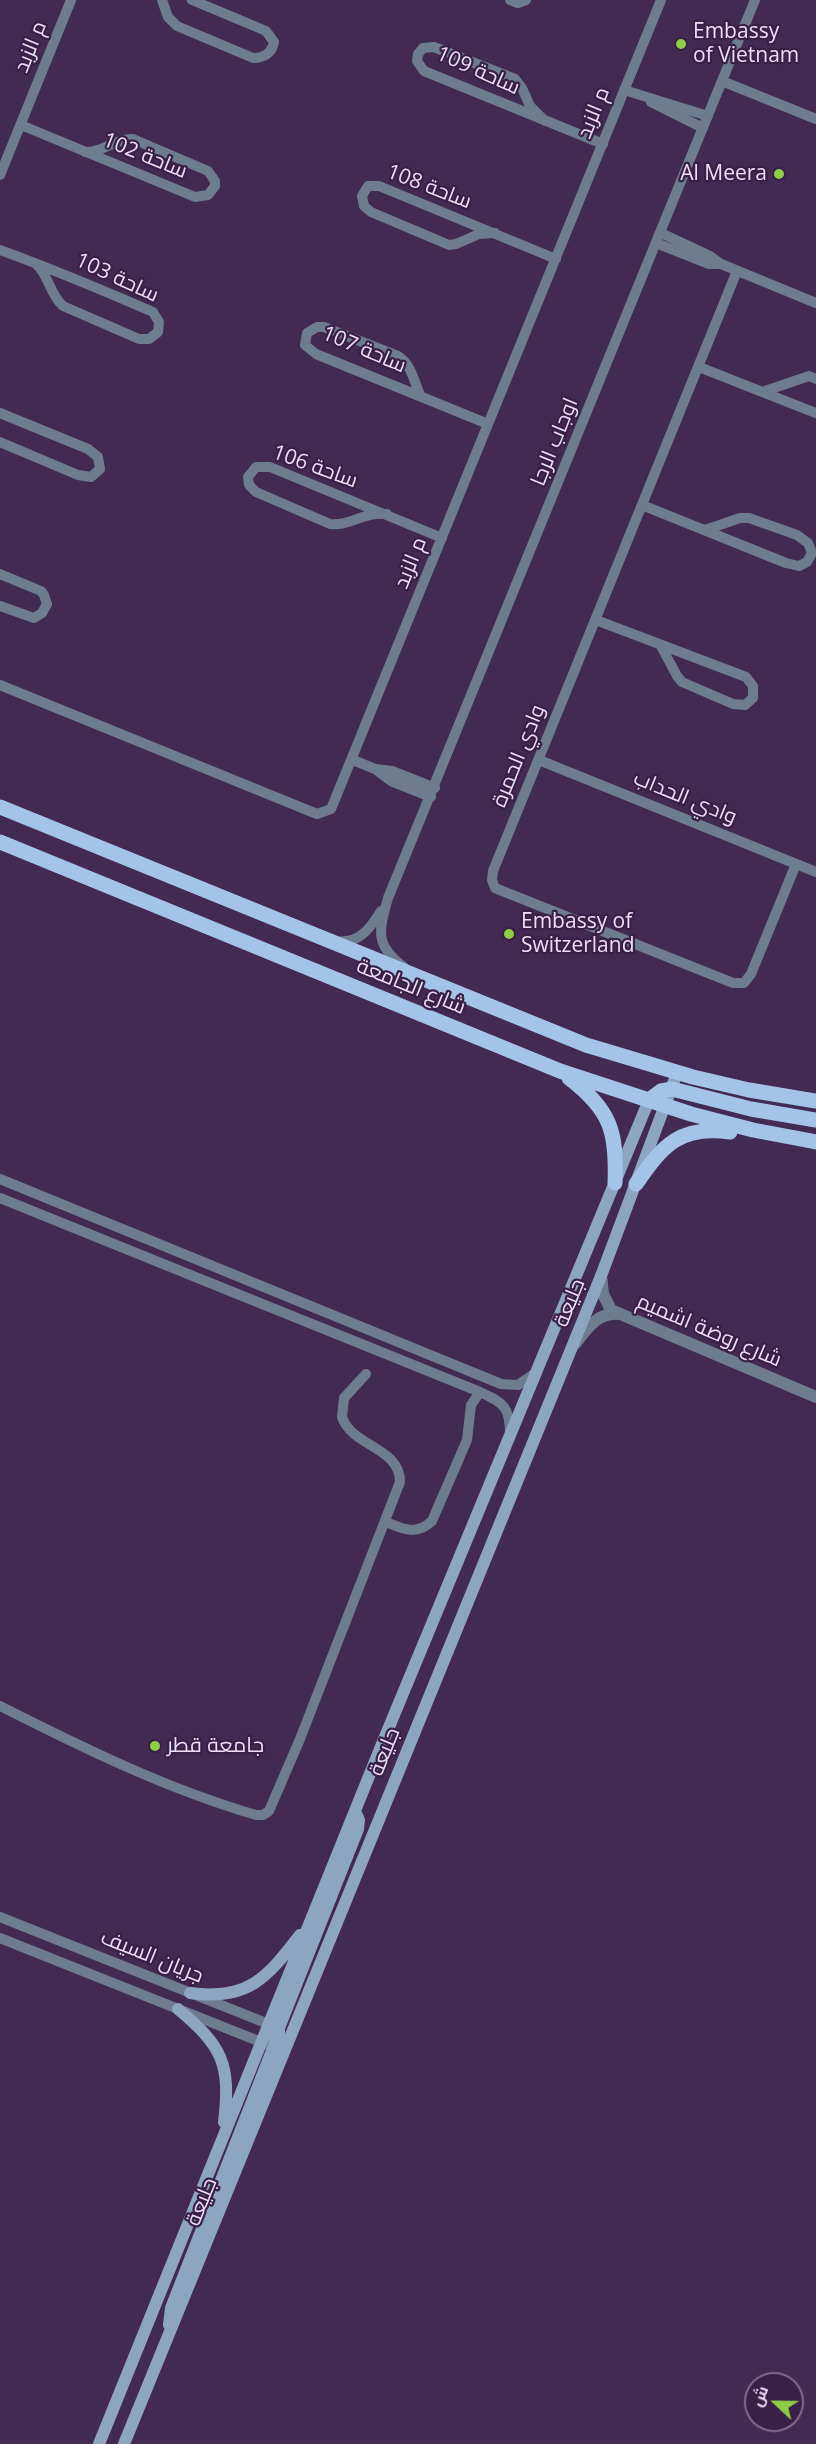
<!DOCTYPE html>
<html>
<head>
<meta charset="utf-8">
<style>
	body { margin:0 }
	#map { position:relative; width:816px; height:2444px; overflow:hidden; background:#422a52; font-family:"Open Sans",Cairo,sans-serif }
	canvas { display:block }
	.north { position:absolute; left:744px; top:2372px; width:60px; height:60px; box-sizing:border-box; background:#382047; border:2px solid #806c8d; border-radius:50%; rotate:292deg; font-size:16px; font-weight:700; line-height:24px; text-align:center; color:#ecdef7 }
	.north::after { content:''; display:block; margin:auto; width:21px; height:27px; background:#8dce44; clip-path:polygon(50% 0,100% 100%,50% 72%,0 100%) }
</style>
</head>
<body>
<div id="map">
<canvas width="816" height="2444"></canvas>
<div class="north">ش</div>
</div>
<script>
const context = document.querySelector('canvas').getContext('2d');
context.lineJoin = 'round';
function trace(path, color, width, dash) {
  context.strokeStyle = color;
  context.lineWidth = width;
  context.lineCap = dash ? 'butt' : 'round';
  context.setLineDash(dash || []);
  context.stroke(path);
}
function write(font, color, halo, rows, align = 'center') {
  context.font = font + ' "Open Sans",Cairo,sans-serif';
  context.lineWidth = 4.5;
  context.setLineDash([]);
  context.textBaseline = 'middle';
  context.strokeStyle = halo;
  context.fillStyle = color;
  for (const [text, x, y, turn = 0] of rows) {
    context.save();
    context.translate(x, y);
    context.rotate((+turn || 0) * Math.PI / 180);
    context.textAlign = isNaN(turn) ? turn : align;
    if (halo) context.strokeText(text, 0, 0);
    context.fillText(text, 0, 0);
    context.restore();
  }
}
trace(new Path2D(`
	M162 0 168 17 177 26 253 58C264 58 272 53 274 42L266 31 192 0
	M510 0 518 3 526 0
	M722 81 816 119
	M624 90 708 116
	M651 102 703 128
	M545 121 530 106 522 88 515 79 434 47 423 48 418 54 417 61 424 71 603 144
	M21 125 195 197 208 195 215 186V181L208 171 133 139C116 138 102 153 85 152
	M0 175 71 0
	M495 233 479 234 456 244 449 245 371 212 364 206 362 196 368 186H379L556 259
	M661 233 710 256 721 264 816 303
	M656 243 709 264H720
	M0 250C52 269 102 290 153 312L159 322 158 332 149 339H139L63 306C50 295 49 275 36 264
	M737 271 493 871 492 880 495 888 733 983H744L751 974 796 864
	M699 367 816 413
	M765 391 809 376 816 379
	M420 395C414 381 411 364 398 356L324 327H317L307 333 305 345 316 354 488 424
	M0 413 88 449 98 457 100 469 91 477 78 475 0 442
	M642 505 786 563 799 566 807 562 812 553 808 543 797 535 749 518H740L705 530
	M387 514C365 511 348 527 330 524L256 492 249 485 248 477 256 467H270L442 538
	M0 574 41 591 44 595 47 604 42 613 34 618 0 606
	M596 620 746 677 753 686V698L745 705 733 704 682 682 677 676 660 644
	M0 685 317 814 331 809 661 0
	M353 760 375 769 391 781 431 797
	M539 760 816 872
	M376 769 392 771 435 788
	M335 941C358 945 370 929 381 911
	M404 967C374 945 379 930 388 898L755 0
	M0 1179 501 1384 518 1385 537 1372
	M0 1198 480 1392C504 1403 510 1407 510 1434
	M386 1522C403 1529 416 1536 432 1521L467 1440 471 1405 480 1392
	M0 1706C83 1748 167 1789 256 1815H263L269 1811 300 1739 400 1482C400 1447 352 1447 342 1417L344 1398 366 1374
	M0 1917 276 2027
	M0 1938 281 2050`), '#6d7d8f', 10);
trace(new Path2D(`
	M601 1276 603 1294 611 1310 816 1397
	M575 1344C587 1328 599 1311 620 1314`), '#6d7d8f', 12);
trace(new Path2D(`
	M190 1993C248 2001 267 1978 300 1935
	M178 2009C222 2046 231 2063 224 2122
	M279 2041V2028L358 1829 359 1820 355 1811
	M169 2325 171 2308 275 2043 274 2031 269 2024
	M99 2444 382 1744 649 1100
	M124 2444 601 1276 677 1073`), '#8ca5c1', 12);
trace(new Path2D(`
	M0 807 586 1045 693 1077 749 1090 816 1101
	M0 842 560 1071 691 1114 753 1130 816 1142
	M569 1078C611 1110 617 1132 615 1183
	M649 1100 661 1091 672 1089 751 1109 816 1120
	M636 1184C663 1145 680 1125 730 1132`), '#a3c3e7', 15);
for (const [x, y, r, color] of [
	[681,44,6,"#8dce44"],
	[779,174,6,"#8dce44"],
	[509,934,6,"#8dce44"],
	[155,1746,6,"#8dce44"]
]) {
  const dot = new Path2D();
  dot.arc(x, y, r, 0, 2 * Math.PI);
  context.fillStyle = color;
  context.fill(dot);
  trace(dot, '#382047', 2);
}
write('21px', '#ecdef7', '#382047', [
	["Embassy",693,32],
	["of Vietnam",693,56],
	["Al Meera",767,174,"right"],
	["Embassy of",521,922],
	["Switzerland",521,946],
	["جامعة قطر",167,1746]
], 'left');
write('21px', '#ecdef7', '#382047', [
	["م الزبد",31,47,-68],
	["ساحة 109",478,71,24],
	["م الزبد",594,113,-68],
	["ساحة 102",145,156,22],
	["ساحة 108",429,187,21],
	["ساحة 103",117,278,25],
	["ساحة 107",364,350,23],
	["اوجاب الرجا",555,442,-68],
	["ساحة 106",315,467,20],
	["م الزبد",411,563,-68],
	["وادي الحمرة",519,756,-68],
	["وادي الحداب",685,798,22],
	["شارع الجامعة",411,987,22],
	["جليعة",570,1303,-68],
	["شارع روضة اشميم",709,1331,23],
	["جليعة",385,1752,-68],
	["جريان السيف",152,1957,22],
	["جليعة",202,2202,-68]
]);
</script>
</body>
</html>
